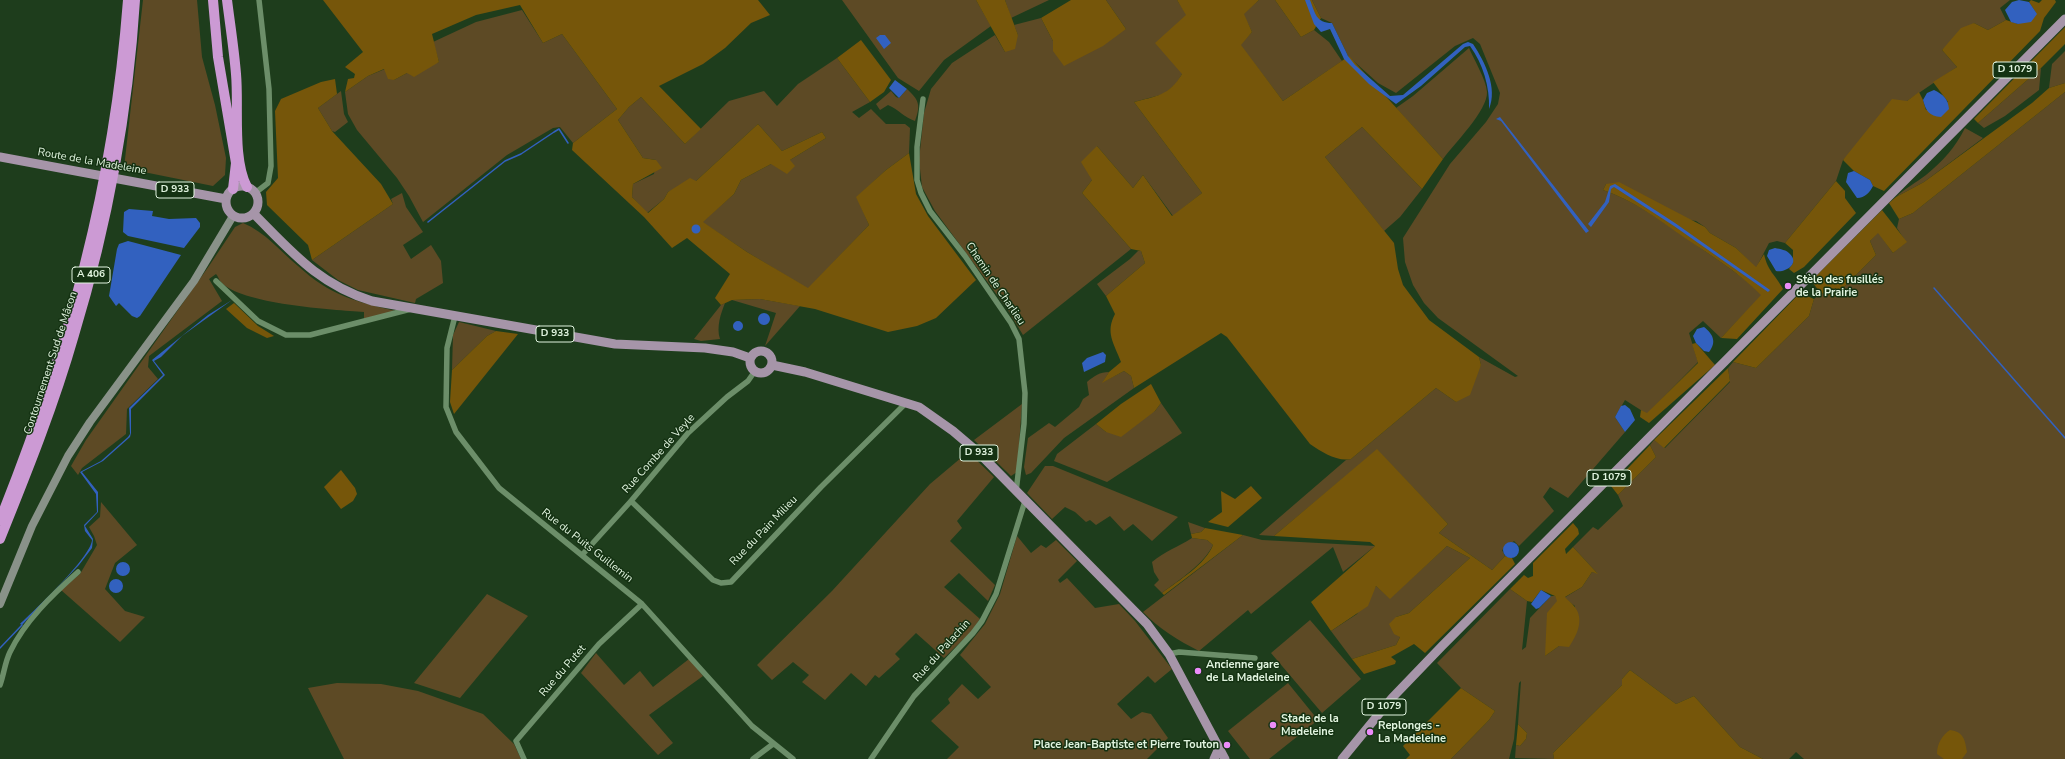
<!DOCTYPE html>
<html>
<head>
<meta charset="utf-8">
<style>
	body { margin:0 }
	canvas { display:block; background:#1e3d1c }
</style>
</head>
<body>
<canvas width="2065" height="759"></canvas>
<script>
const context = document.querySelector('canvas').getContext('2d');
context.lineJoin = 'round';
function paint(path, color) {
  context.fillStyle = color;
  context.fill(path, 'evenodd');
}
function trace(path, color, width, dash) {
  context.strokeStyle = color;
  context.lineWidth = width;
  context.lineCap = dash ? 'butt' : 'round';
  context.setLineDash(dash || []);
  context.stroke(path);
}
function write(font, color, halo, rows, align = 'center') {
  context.font = font + ' "Nunito Sans",sans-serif';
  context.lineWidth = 3;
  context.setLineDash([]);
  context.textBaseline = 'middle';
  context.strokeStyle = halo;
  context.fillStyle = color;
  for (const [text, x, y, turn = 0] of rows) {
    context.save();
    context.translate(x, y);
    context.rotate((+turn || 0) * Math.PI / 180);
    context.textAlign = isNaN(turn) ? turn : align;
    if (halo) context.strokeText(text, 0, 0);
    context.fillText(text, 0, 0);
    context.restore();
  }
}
paint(new Path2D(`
	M143 0H197L202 57 215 105 226 158 225 175 213 186 124 168Z
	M842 0H976L991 26 944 60 919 91 898 78Z
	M1005 0H1049L1011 18Z
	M1106 0H1177L1187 15 1182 74 1176 84 1164 94 1134 102 1202 193 1173 216 1143 175 1133 188 1097 146 1092 180 1082 193 1131 249 1023 335 1006 307 935 211 922 187 919 160 924 113 931 89 952 63 995 35 1005 52 1018 35 1014 25 1041 18 1053 41V51L1126 29Z
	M1259 0H1275L1301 37 1314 30 1329 42 1342 61 1283 101 1240 45 1252 32 1243 14Z
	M1312 0H2010L2000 8 2006 20 1988 30 1974 23 1942 50 1957 67 1907 101 1843 160 1836 181 1785 243 1777 241 1769 243 1756 268 1736 248 1710 233 1705 227 1696 221 1690 220 1606 184 1603 190C1633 200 1660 220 1686 238 1712 256 1739 273 1762 295L1721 338 1703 321 1689 333 1698 362 1647 414 1625 400 1615 417 1625 432 1568 498 1550 487 1543 497 1554 511 1519 546 1514 541 1502 550 1505 556 1492 570 1439 533 1448 524 1377 450 1274 536 1259 535 1346 460 1351 459 1436 388 1456 402 1481 365 1479 357 1515 377 1518 376 1438 318 1424 303 1413 285 1405 262 1403 238 1450 164 1486 122 1498 104 1500 93 1480 44 1473 38 1455 46 1396 93 1378 83 1348 56 1332 23 1321 18Z
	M522 10 543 43 562 34 617 109 573 143 560 127 553 128 507 155 423 222 409 196 397 178 357 130 348 114 345 92 368 76 385 69 394 80 407 73 439 62 433 42 476 22Z
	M1469 48C1474 60 1486 79 1487 92 1488 110 1454 144 1443 159L1396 108 1413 96Z
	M2065 51V83L2049 88 2052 64Z
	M837 58 870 102 852 112 859 118 871 109 886 124H905L910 128 909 153 886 170 857 197 869 225 808 289 747 252 702 222 734 194 741 180 771 164 790 160 826 138 822 132 782 151 758 124 696 181 668 192 664 199 647 213 632 197 633 184 654 174 656 160 643 158 618 120 629 107 641 97 685 144 729 101 764 91 777 106 798 84Z
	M2041 68 2039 90 2005 116 1984 128 1978 123Z
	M907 89C919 100 921 105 915 121 905 118 898 109 888 105L880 110 876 104 891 91 896 97 899 98Z
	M341 91 344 114 348 122 335 132 332 131 318 108Z
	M2065 92V759H1804L1796 752 1789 759H1763L1740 747 1694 696 1676 704 1630 670 1622 679V685L1553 753 1554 759 1515 758 1516 745 1520 746 1526 739 1527 733 1518 724 1521 681 1519 683 1514 739 1509 759H1451L1489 720 1495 711 1461 688 1437 663 1510 589 1527 601 1522 650 1526 647 1530 618 1551 596H1555L1558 601 1545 656 1559 646 1575 606 1564 598 1582 587 1592 572 1597 573 1573 547 1593 527 1598 530 1623 506 1618 495 1656 457 1650 445 1654 440 1665 448 1730 382 1728 368 1733 362 1756 368 1809 316 1814 299 1821 293 1834 297 1876 255 1870 241 1878 232 1893 253 1906 242 1897 228 1899 219 1913 213Z
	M1362 127 1422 189 1400 217 1384 231 1325 157Z
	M1965 128 1983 138 1924 182 1896 197C1905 188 1916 183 1926 175 1943 161 1955 148 1965 128Z
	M402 193 406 207 423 232 403 245 411 259 431 245 441 261 443 283 416 299 415 303 358 290 338 280 312 260 393 204 391 199Z
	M243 223C265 232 280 251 298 266 331 296 354 301 396 311L364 319V312C334 310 240 304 221 282 219 280 218 276 216 274L209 279 222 301 149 356 148 367 158 379 127 409 126 434 82 468 78 475 71 466 86 440 209 266 235 227Z
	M1138 251H1141L1145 263 1106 296 1097 284 1130 259Z
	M760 299 800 306 765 346 776 313 732 300Z
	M725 303C721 313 716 327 720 339L701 341 694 339 721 305Z
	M459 322 496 331 487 336 452 370 453 335Z
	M1124 371 1131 376 1134 388 1064 438 1031 473 1026 475 1024 467 1028 438 1049 423 1055 427 1079 407 1083 399 1089 395 1087 382C1094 376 1100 372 1109 372L1103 382Z
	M1161 403 1182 433 1107 482 1054 461 1057 454 1096 424 1106 432 1155 411Z
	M1022 404 1017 472 1011 476 974 440Z
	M968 452 994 477 957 521 962 528 950 541 995 585 988 601 959 573 944 587 980 619 971 632 944 658 916 633 895 654 900 659 879 678 875 675 866 686 851 673 825 700 802 682 809 675 793 662 772 680 757 665 832 591 930 484Z
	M1045 466H1053L1178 517 1152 541 1133 524 1124 531 1110 516 1096 525 1090 520 1086 522 1075 512 1065 507 1052 519 1027 493Z
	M101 502 137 545 115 563 105 589 125 611 145 617 120 642 61 590 80 574 97 545 94 536 89 527 100 517Z
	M1188 522 1205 528 1201 532 1191 534Z
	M1243 535 1262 540 1375 546 1343 572 1333 547 1251 614 1248 610 1199 651C1179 641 1158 628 1143 612Z
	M1017 536 1031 553 1041 545 1046 548 1056 540 1077 561 1058 580 1060 583 1067 578 1095 608 1119 604 1135 621 1172 669 1155 683 1148 676 1117 704 1131 719 1142 712 1151 714 1168 738 1147 759H947L959 747 931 721 950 703 948 699 962 684 978 699 991 687 960 655 985 624 1000 594Z
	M1192 538 1207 540 1213 545C1203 565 1180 579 1162 593L1154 585 1159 580 1154 572 1152 562C1165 551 1178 547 1192 538Z
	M1447 546 1470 558 1409 613 1396 617 1400 637 1396 645 1352 659 1331 631 1357 614 1376 586 1390 598Z
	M487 594 528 616 460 698 414 683Z
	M1310 620 1361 679 1322 713 1271 653Z
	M596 653 624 685 640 671 653 687 689 659 703 676 649 715 673 743 658 755 581 673Z
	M337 683 381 684 418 691 483 714 514 744 521 759H344L308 688Z
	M1288 683 1318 720 1269 759H1250L1228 731Z`), '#5d4a25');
paint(new Path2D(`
	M323 0H758L770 15 751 23 725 48 703 64 659 86 701 129 685 144 641 97 629 107 618 120 643 158 656 160 662 168 633 184 632 197 648 213 664 199 668 192 690 178 696 181 758 124 782 151 822 132 826 138 790 160 795 166 787 174 771 164 741 180 734 194 703 222 747 252 808 288 869 225 856 197 886 170 909 153 916 194 928 216 976 280 936 318 917 326 888 332 815 309 760 299 732 300 721 305 715 298 730 274 687 238 672 248 644 217 572 150 573 143 617 109 562 34 543 43 520 5 476 15 432 34 439 62 414 77 407 73 394 80 388 79 384 69 368 76 345 92 348 79 354 78 355 74 345 67 363 52Z
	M976 0H1005L1018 35 1015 49 1005 52Z
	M1071 0H1106L1126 29 1103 46 1064 66 1053 51V41L1041 18Z
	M1177 0H1259L1244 14 1252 32 1241 45 1283 101 1349 56 1443 159 1422 189 1362 127 1325 157 1394 243 1398 269 1403 285 1429 320 1479 357 1481 365 1470 395 1456 402 1436 388 1351 459C1337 462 1322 452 1310 444L1227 337 1221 333 1134 388 1131 376 1124 371 1102 383 1109 372 1121 362C1114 343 1105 333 1115 314L1106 296 1145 263 1141 251 1131 249 1082 193 1092 180 1081 162 1097 146 1133 188 1143 175 1172 216 1202 193 1134 102C1156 96 1169 96 1182 74L1155 43 1186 15Z
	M1275 0H1312L1321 18 1314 30 1301 37Z
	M2031 0 2039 3 2042 0H2055L2056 2 2044 18 2040 31 1884 191 1873 186 1870 180 1854 171 1843 160 1892 99 1907 101 1919 92 1923 100 1926 110 1948 102 1933 82 1957 67 1942 50 1961 28 1974 23 1988 30 2006 20 2018 24 2036 13 2029 2Z
	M2065 27V44L2041 68 1978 123 1974 119Z
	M861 40 891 80 884 92 870 102 837 58Z
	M335 79 337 94 318 108 332 131 381 184 393 204 312 260 308 245 267 205 266 192 278 178 275 111 281 99 321 82Z
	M2065 83V92L1913 213 1899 219 1889 203 1896 197 1924 182 2032 103 2049 88Z
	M1836 181 1845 191V198L1856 213 1804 267 1794 273 1789 269 1793 263V250L1785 243Z
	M1619 182 1705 227 1710 233 1736 248 1756 267 1764 254C1768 272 1775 274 1783 289L1737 339 1721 338 1761 295C1738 272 1712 256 1685 238 1659 220 1633 200 1603 190L1606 184Z
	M1882 210 1907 242 1893 253 1878 233 1870 241 1876 255 1834 297 1821 293 1811 281Z
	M1800 293 1814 299 1809 316 1756 368 1733 362Z
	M234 303 258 326 274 336 267 338 247 328 226 309Z
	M496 331 518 334 454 414 450 402 452 370 487 336Z
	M1696 343 1715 365 1649 423 1640 417 1641 410 1647 413 1698 363 1692 344Z
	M1728 368 1730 381 1664 448 1654 440Z
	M1151 384 1161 403 1155 411 1121 437 1106 432 1096 424 1121 404Z
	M1650 445 1656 457 1618 495 1611 486Z
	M1377 449 1448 524 1439 533 1492 570 1505 556 1512 558 1515 564 1425 653 1414 644 1391 657 1396 661 1395 664 1364 674 1352 659 1396 645 1400 637 1394 634 1389 624 1396 617 1409 613 1470 558 1447 546 1390 599 1376 586 1368 606 1331 631 1311 602 1375 546 1370 542 1274 536Z
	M341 470 355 488 357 494 353 501 341 509 324 487Z
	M1251 486 1262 498 1228 527 1208 522 1222 512 1221 491 1235 499Z
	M1573 523 1578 529 1579 534 1565 549 1566 554 1573 547 1598 574 1592 572 1582 587 1565 597C1567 600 1572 603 1574 606 1585 619 1577 635 1569 647L1559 646 1545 656 1547 613 1557 601 1555 596 1541 590 1532 602 1527 601 1510 589 1524 575 1528 578 1533 576V563Z
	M1205 528 1243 535 1164 595 1162 593C1179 580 1205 565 1213 545L1207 540 1192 538 1191 534 1201 532Z
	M1630 670 1676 704 1694 696 1740 747 1763 759H1554L1553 753 1622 685V679Z
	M1461 688 1495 711 1489 720 1451 759H1406L1410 755 1403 746Z
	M1518 724 1527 733 1526 739 1520 746 1516 745Z
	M1950 730C1964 732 1965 740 1967 752L1962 759H1944L1937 754C1937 744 1942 735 1950 730Z`), '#76560a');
paint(new Path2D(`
	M1305 0H1310C1315 13 1316 23 1332 23L1348 56 1355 65 1390 96 1403 95 1463 44 1468 42 1473 44C1485 62 1498 88 1489 109 1490 87 1483 64 1470 46L1465 47 1421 86 1396 104 1369 84 1344 59 1330 29 1321 32 1314 24Z
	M2019 0 2029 2 2037 14 2031 22 2018 24 2011 22 2005 10 2012 2Z
	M880 35H885L891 43 884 49 876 38Z
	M895 80 907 89 899 98 889 88Z
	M1934 90C1944 95 1948 99 1949 109L1941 117C1929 116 1926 111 1923 100L1927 93Z
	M1500 117 1589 231 1586 233 1501 121 1496 119Z
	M1854 171 1870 180 1873 186C1870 192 1865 198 1857 198L1846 182 1848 173Z
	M1615 184 1675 223 1770 290 1768 292 1674 226 1614 187 1611 189 1609 202 1591 227 1588 224 1605 202 1610 186Z
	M129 209 153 211 152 216 169 219 196 218 200 223V227L184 248 128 236 123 232 124 212Z
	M691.5 229a4.5 4.5 0 1 1 9 0a4.5 4.5 0 1 1-9 0Z
	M128 241 181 255 140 316 137 318 132 316 119 303 116 306 109 296 117 249 119 244Z
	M1775 248C1780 249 1787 250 1790 254 1800 264 1785 273 1776 271L1767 256 1769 250Z
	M232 300 182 336 161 357 154 361 165 375 131 409V433L130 437 103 461 82 472 98 492V512L85 526 93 539 92 548 79 565 22 625 20 624C35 610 91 557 92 540L85 531 84 525 97 512 96 494 80 472 101 461 128 437 130 434 129 408 163 375 152 360 208 315Z
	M758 319a6 6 0 1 1 12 0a6 6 0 1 1-12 0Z
	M733 326a5 5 0 1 1 10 0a5 5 0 1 1-10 0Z
	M1704 327C1713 334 1717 342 1709 352L1704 351 1696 343 1693 336 1697 329Z
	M1103 352 1106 355 1105 362 1084 372 1082 363 1087 358Z
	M1625 405 1630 409 1635 420 1625 432 1615 417 1621 406Z
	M1503 550a8 8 0 1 1 16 0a8 8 0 1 1-16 0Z
	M116 569a7 7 0 1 1 14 0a7 7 0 1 1-14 0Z
	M109 586a7 7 0 1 1 14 0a7 7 0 1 1-14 0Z
	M1541 590 1551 596 1539 608 1536 609 1531 604Z`), '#3261bf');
trace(new Path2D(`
	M428 222 505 161 521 154 554 132 559 129 568 143
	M1934 288 2065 438
	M0 648 22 625`), '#3261bf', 1.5);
trace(new Path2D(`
	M923 99 917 147V180L921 193 930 211 965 256 1011 323 1019 339 1025 393 1024 424 1016 492
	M255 193 268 183 271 166 269 89 259 0
	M216 281 258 321 286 335H310L411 309
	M455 316 447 348 446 407 456 432 499 488 642 604 752 726 793 759
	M631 501 713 580 721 583 731 582 821 487 907 402
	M582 555 631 501 688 433 727 397 748 381 755 371
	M1169 654 1179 652 1255 658
	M0 685C4 674 5 662 10 652 25 621 52 595 78 572
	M524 759 516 741 599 644 642 604
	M753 759 773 744
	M871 759 914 696 973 633 982 621 996 594 1025 501`), '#6c8e69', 5.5);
trace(new Path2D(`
	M0 604 32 526 68 456 90 422 194 281 233 216`), '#899289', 8);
trace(new Path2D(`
	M0 157 226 199
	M226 202a16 16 0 1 1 32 0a16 16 0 1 1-32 0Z
	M254 214C292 252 318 284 372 301L615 344 705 348 733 352 750 358
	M750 362a11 11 0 1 1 22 0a11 11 0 1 1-22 0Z
	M772 365 805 372 919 407 953 431 980 454 1147 624 1169 654 1225 759
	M1214 759 1219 748
	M1342 759 1392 698 1442 646 2065 19`), '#a695a9', 9);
trace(new Path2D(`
	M213 0 218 57 236 163 233 189
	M227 0C230 24 234 49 236 74 239 106 232 159 247 187
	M0 520C69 348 114 186 128 0
	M0 539C27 472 54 405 74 335 107 226 128 113 135 0`), '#cc9ad4', 10);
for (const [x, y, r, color] of [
	[1788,286,4,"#ec8cfa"],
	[1198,671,4,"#ec8cfa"],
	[1273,725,4,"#ec8cfa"],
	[1370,732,4,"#ec8cfa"],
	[1227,745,4,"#ec8cfa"]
]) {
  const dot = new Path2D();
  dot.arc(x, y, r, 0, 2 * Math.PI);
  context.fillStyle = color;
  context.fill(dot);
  trace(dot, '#143212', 1.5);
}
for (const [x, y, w] of [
	[2015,70,44],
	[175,190,38],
	[91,275,38],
	[555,334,38],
	[979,453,38],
	[1609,478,44],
	[1384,707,44]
]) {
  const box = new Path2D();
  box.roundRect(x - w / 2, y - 8, w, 16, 3);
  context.fillStyle = '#143212';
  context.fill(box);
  trace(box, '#e1f4df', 1);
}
write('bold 10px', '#e1f4df', null, [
	["D 1079",2015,70],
	["D 933",175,190],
	["A 406",91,275],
	["D 933",555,334],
	["D 933",979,453],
	["D 1079",1609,478],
	["D 1079",1384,707]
]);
write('11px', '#e1f4df', '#143212', [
	["Route de la Madeleine",92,162,10],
	["Chemin de Charlieu",995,284,56],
	["Contournement Sud de Mâcon",51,363,-72],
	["Rue Combe de Veyle",659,454,-48],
	["Rue du Pain Milieu",764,531,-46],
	["Rue du Puits Guillemin",587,546,38],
	["Rue du Palachin",942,651,-48],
	["Rue du Putet",563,671,-49]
]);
write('bold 11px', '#e1f4df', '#143212', [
	["Stèle des fusillés",1796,280],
	["de la Prairie",1796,293],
	["Ancienne gare",1206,665],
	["de La Madeleine",1206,678],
	["Stade de la",1281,719],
	["Madeleine",1281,732],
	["Replonges -",1378,726],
	["La Madeleine",1378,739],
	["Place Jean-Baptiste et Pierre Touton",1219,745,"right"]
], 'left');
</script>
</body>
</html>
